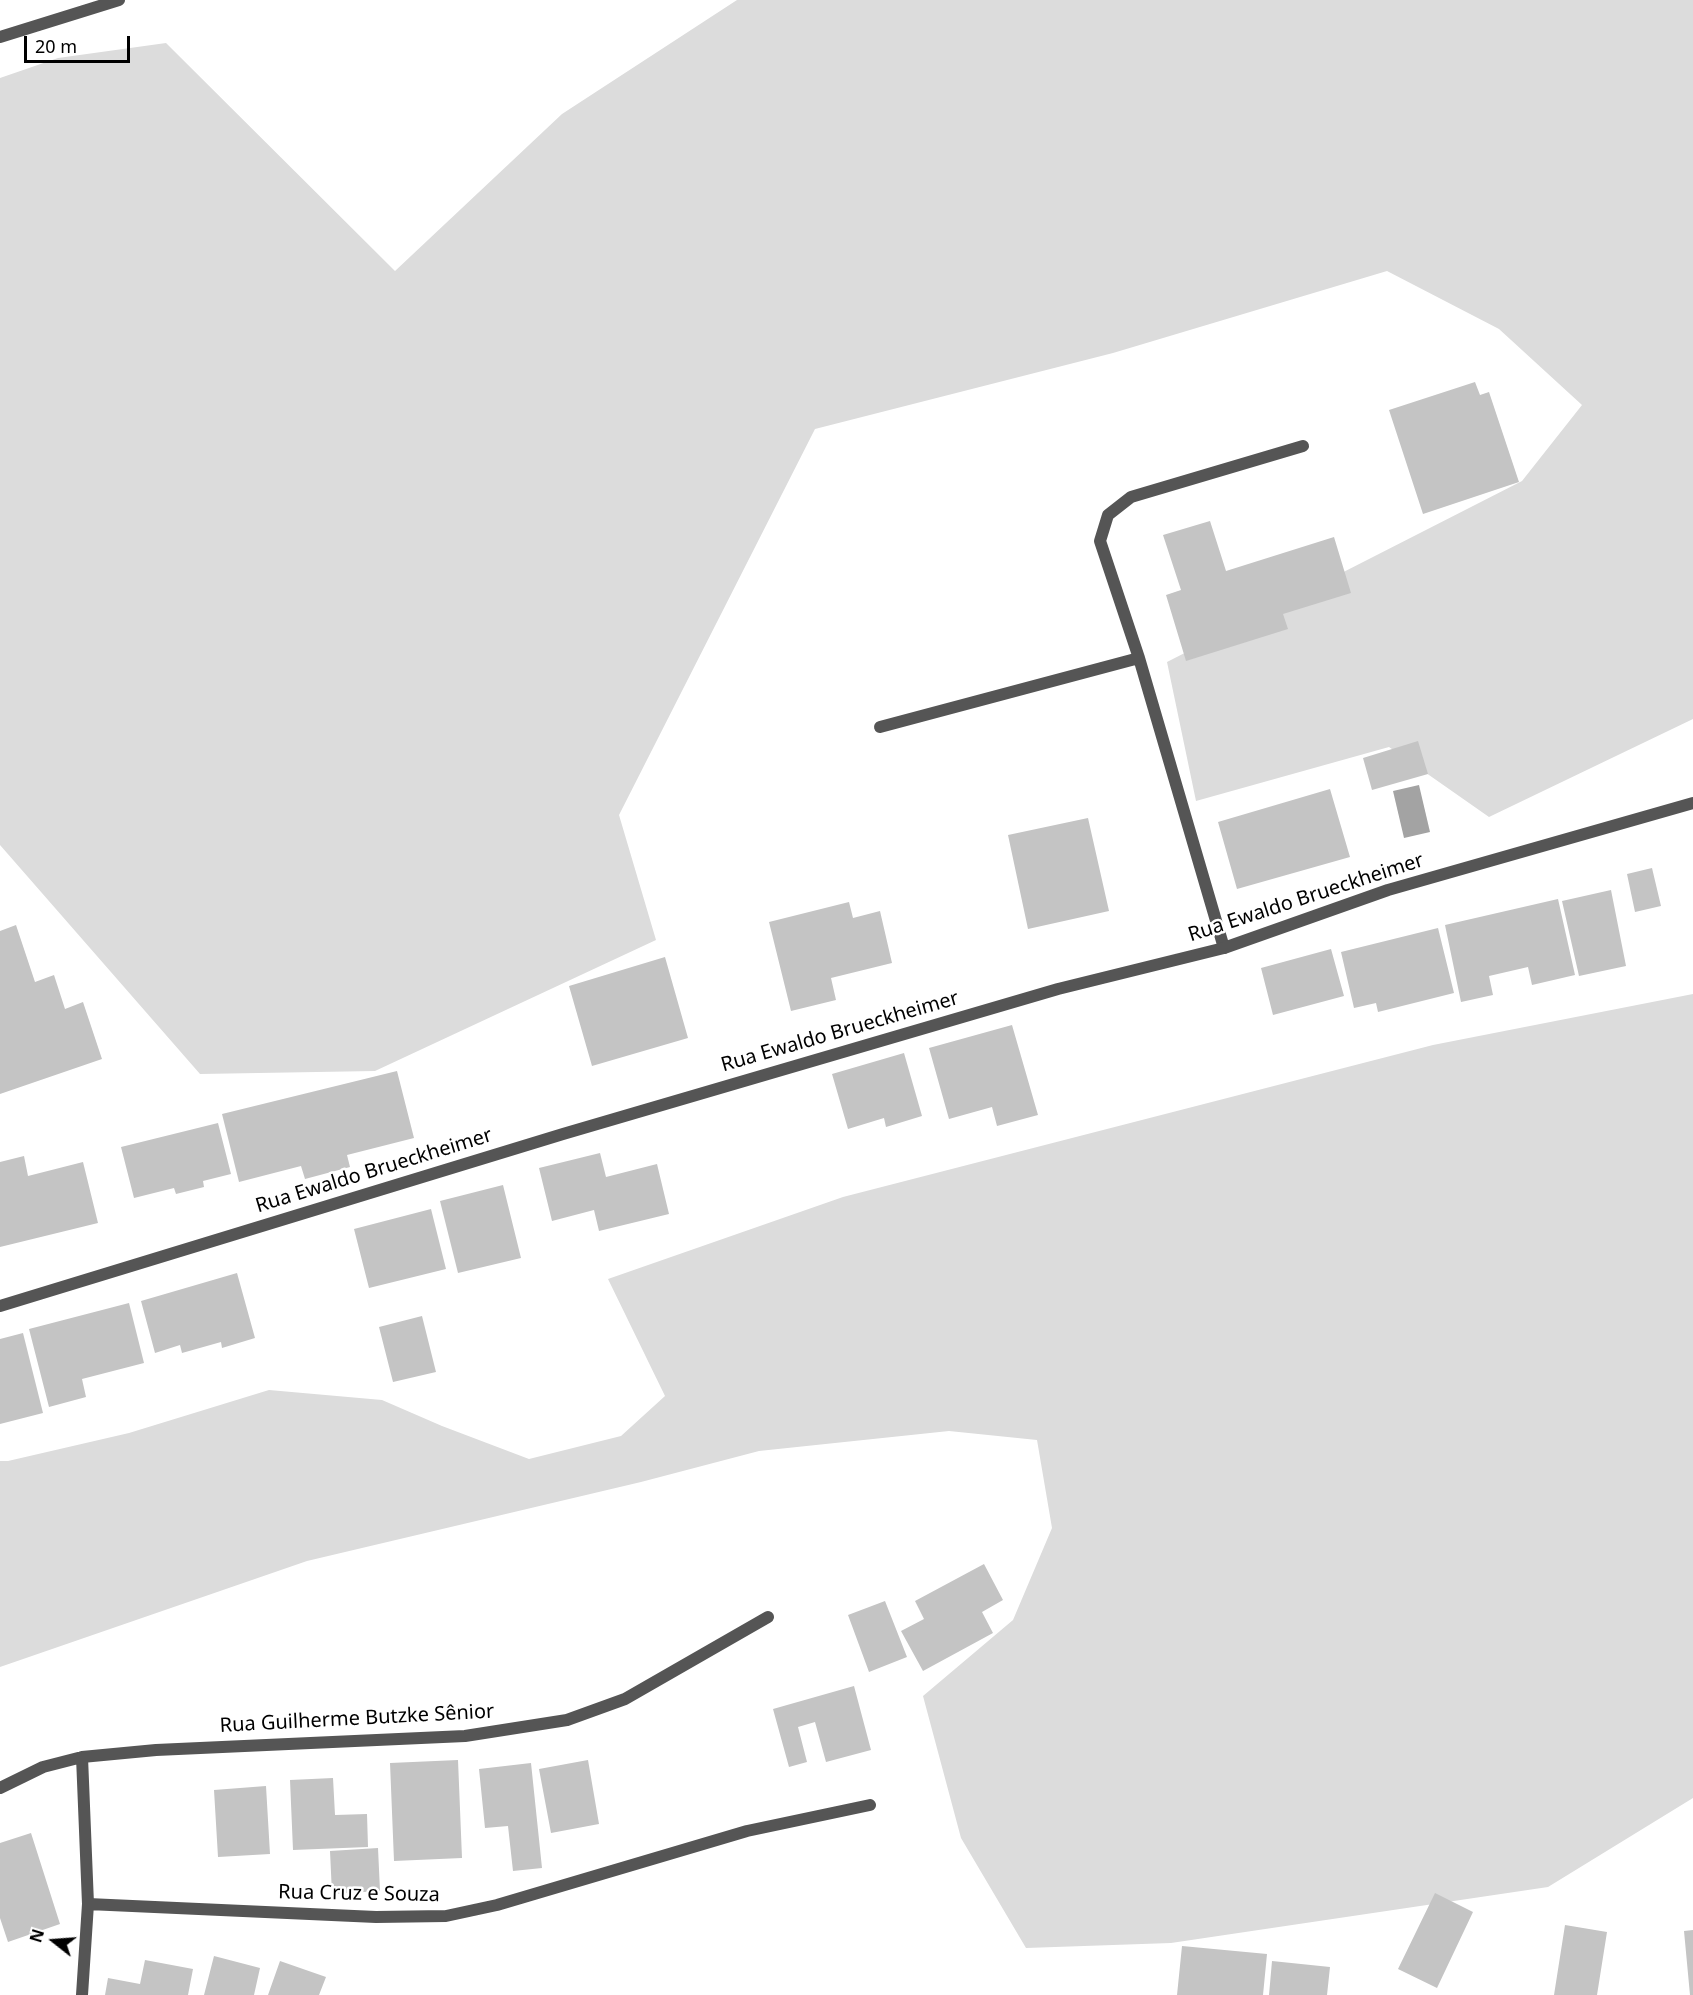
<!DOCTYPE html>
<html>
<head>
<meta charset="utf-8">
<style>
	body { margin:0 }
	#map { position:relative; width:1693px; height:1995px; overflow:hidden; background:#fff; font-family:"Noto Sans",sans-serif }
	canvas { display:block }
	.north { position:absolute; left:24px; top:1911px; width:60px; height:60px; -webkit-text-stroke:4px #fff; paint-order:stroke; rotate:287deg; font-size:16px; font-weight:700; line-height:24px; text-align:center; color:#000 }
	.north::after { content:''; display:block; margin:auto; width:21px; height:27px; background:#000; clip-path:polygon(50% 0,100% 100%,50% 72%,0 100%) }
	.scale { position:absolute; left:24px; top:36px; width:106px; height:27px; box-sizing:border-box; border:3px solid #000; border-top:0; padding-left:8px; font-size:18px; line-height:21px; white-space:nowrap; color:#000; -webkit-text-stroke:4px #fff; paint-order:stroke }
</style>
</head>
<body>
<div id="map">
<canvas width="1693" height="1995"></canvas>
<div class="north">N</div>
<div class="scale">20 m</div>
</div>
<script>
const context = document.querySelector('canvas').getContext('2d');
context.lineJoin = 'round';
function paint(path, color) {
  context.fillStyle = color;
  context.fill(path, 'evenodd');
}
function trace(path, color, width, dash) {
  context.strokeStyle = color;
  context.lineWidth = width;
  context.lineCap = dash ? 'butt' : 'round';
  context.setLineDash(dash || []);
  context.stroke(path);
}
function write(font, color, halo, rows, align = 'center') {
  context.font = font + ' "Noto Sans",sans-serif';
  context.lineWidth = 5;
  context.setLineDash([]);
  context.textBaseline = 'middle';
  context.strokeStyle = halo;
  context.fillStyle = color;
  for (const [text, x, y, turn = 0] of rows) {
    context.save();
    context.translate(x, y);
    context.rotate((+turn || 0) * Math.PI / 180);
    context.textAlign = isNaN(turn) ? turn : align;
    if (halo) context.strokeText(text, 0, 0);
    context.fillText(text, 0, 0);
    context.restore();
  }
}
paint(new Path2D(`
	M737 0H1693V719L1489 817 1389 747 1196 801 1167 662 1522 481 1582 405 1499 329 1387 271 1113 353 815 429 619 815 656 940 375 1071 200 1074 0 845V78L58 58 166 43 395 271 562 114Z
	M1693 994V1798L1548 1887 1171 1943 1026 1948 961 1838 923 1696 1013 1620 1052 1528 1037 1440 949 1431 759 1451 641 1482 307 1561 0 1667V1461H8L129 1433 269 1390 382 1400 442 1426 529 1459 621 1436 665 1396 608 1279 843 1197 1433 1045Z`), '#dcdcdc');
paint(new Path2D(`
	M1419 785 1430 832 1404 838 1393 791Z`), '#a3a3a3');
paint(new Path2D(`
	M1475 382 1480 395 1489 392 1519 482 1423 514 1389 410Z
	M1210 521 1226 571 1334 537 1351 593 1283 614 1288 629 1186 661 1166 595 1181 590 1163 535Z
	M1418 741 1428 774 1372 790 1363 758Z
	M1330 789 1350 857 1237 889 1218 822Z
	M1088 818 1109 911 1028 929 1008 835Z
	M1652 868 1661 906 1635 912 1627 874Z
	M1611 890 1626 966 1579 976 1562 901Z
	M1558 899 1575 975 1532 985 1528 967 1489 976 1493 995 1461 1002 1445 925Z
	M849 902 853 918 880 911 892 963 831 978 836 1000 791 1011 769 922Z
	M16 925 35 982 54 975 65 1009 83 1002 102 1059 0 1094V931Z
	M1438 928 1454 993 1378 1012 1376 1003 1354 1008 1341 952Z
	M1331 949 1344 996 1273 1015 1261 968Z
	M665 957 688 1038 592 1066 569 986Z
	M1012 1025 1038 1115 997 1126 992 1107 949 1119 929 1048Z
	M904 1053 922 1116 886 1127 884 1118 848 1129 832 1074Z
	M397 1071 414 1138 347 1155 350 1167 305 1179 301 1166 239 1182 222 1114Z
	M218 1123 231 1174 203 1181 204 1187 176 1194 174 1188 134 1198 121 1147Z
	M600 1153 606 1177 657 1164 669 1214 599 1231 594 1210 552 1221 539 1168Z
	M24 1156 28 1176 83 1162 98 1223 0 1247V1162Z
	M503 1185 521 1258 458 1273 440 1201Z
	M431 1209 446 1269 369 1288 354 1229Z
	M237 1273 255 1338 222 1348 221 1342 182 1353 180 1345 155 1353 141 1301Z
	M129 1303 144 1363 82 1379 86 1397 49 1407 29 1329Z
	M422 1316 436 1372 393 1382 379 1327Z
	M23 1333 43 1413 0 1424V1339Z
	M984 1564 1003 1600 982 1612 993 1633 923 1671 901 1631 924 1619 915 1601Z
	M885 1601 907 1657 869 1672 848 1615Z
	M854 1686 871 1750 826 1762 815 1722 798 1727 807 1762 789 1767 773 1709Z
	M458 1760 462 1858 394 1861 390 1763Z
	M588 1760 599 1824 551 1833 539 1769Z
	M531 1763 542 1868 513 1871 508 1826 485 1828 479 1769Z
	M333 1778 335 1815 367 1814 368 1847 293 1850 290 1780Z
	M266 1786 270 1854 218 1857 214 1790Z
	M31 1833 60 1924 8 1942 0 1918V1843Z
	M378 1848 380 1891 332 1894 330 1851Z
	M1435 1893 1473 1912 1437 1988 1398 1969Z
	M1565 1925 1607 1932 1597 1995H1554Z
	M1693 1930V1995H1690L1684 1931Z
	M1182 1946 1267 1954 1263 1995H1177Z
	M214 1956 260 1968 254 1995H204Z
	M145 1960 193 1969 188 1995H105L108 1978 140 1984Z
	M280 1961 326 1977 319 1995H268Z
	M1272 1961 1330 1967 1327 1995H1269Z`), '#c4c4c4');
trace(new Path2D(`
	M880 727 1139 658
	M1224 948 1139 658 1100 541 1108 515 1131 497 1303 446`), '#555', 12);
trace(new Path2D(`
	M0 37 119 0
	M0 1306 563 1134 1058 989 1224 948 1388 890 1693 803
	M82 1757 88 1904 376 1917 446 1916 497 1905 747 1831 870 1805
	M0 1788 43 1767 82 1757 156 1750 465 1736 567 1720 625 1699 768 1617
	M82 1995 88 1904`), '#555', 12);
write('20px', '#000', '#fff', [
	["Rua Ewaldo Brueckheimer",1306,898,-18],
	["Rua Ewaldo Brueckheimer",840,1032,-16],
	["Rua Ewaldo Brueckheimer",374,1171,-17],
	["Rua Guilherme Butzke Sênior",357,1719,-3],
	["Rua Cruz e Souza",359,1894,1]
]);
</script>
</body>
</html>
